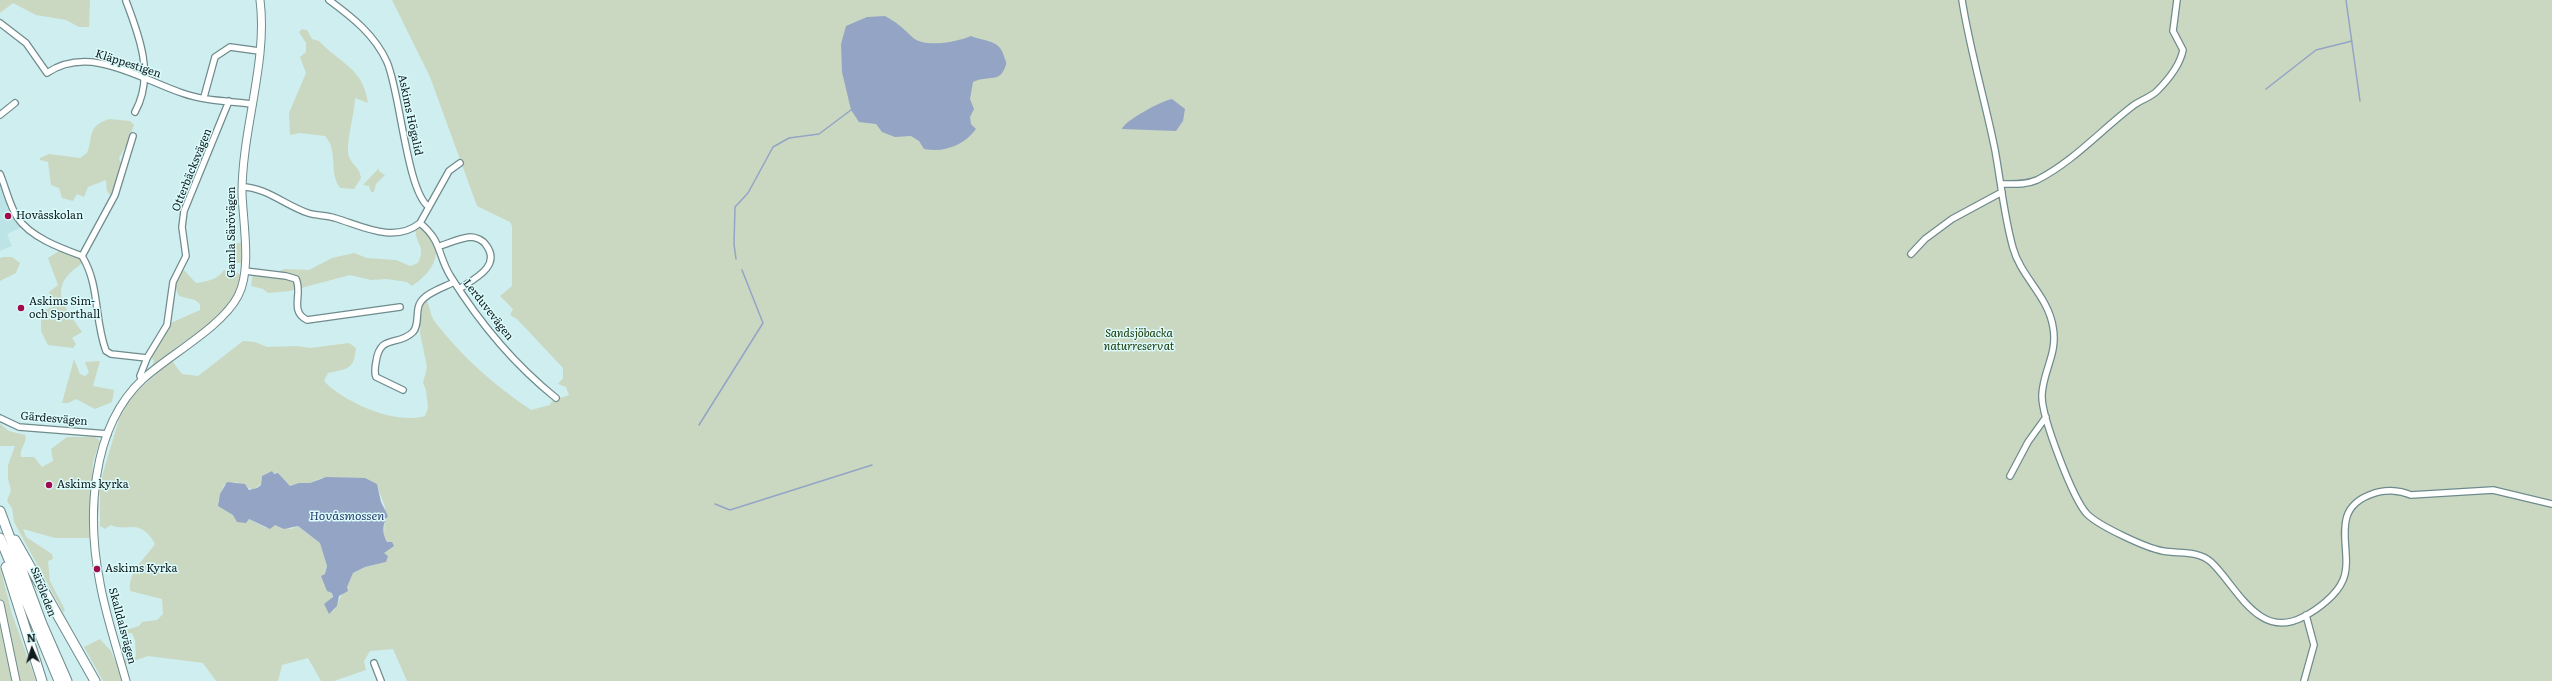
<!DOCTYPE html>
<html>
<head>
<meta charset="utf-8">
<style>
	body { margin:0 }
	#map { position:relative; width:2552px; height:681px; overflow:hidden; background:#cfeeef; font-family:Literata,serif }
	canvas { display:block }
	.north { position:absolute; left:12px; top:629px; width:40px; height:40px; -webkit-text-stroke:3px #dcfbfc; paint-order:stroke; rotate:356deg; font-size:11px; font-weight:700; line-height:16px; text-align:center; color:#101b1c }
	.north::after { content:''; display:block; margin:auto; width:14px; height:18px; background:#101b1c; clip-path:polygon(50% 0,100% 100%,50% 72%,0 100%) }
</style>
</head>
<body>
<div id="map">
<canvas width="2552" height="681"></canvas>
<div class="north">N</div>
</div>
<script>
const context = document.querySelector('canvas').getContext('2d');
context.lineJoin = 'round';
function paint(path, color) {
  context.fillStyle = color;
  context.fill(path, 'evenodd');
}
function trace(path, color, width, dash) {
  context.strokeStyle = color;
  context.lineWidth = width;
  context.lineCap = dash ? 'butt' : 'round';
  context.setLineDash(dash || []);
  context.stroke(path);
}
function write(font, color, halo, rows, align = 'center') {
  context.font = font + ' Literata,serif';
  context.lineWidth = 3;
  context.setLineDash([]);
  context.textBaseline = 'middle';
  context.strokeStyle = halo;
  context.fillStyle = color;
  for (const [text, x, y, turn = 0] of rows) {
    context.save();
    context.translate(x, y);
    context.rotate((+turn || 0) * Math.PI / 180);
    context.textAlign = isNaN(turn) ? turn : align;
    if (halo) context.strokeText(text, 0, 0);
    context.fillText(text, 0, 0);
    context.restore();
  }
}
paint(new Path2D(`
	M0 180 22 227 7 234 12 246 0 251Z`), '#bce4e6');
paint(new Path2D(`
	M0 0H90L89 27H79L66 20 36 15 13 3 0 13Z
	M392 0H2552V681H407L393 649 370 651 364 661 366 670 334 681H321L308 658 282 665 278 681H216L203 663 148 656 125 664 128 681H103L84 647 100 639 111 651 115 661 136 657 135 640 132 633H127L126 630 139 626 142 622 157 620 163 614 162 599 130 591C128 571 144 560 155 544 140 516 126 533 111 525L105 529 100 526V483L120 416 132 396 156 374 151 368 154 361 148 353 164 326 200 310V304L195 300 179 296C174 287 174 277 184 270L196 283C207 282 218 279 224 270L238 273 241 277C234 313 197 332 170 352L172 361 182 374 198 376 243 341 255 342 267 347 297 346 310 348 349 343 356 348C354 370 347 369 328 373L324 381C344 403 397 425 425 416L428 408 426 390 423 383 427 367 420 333 422 303 426 300C431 307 429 314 435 322 462 357 494 385 531 410L550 405 552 401 569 395 566 387 558 384 563 378V368L517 319 510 315 513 309 500 296 512 286V226L510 222 477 206 430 77ZM272 471 273 474 278 473 290 486 310 483 321 478H351L378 488 385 507 384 537 390 547 384 553 386 562 365 567 353 573 333 612 332 593 325 574 327 566 320 543 298 526 291 529 275 525 266 528 249 519 233 515 218 502 224 485 236 482 253 490 261 484 262 476Z
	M302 29 307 30 312 39 319 41C340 64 363 67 368 103L355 98C355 112 345 145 349 157 353 166 359 166 361 178L354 189 340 188C328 172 339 151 325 136L300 133 290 135 289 113 306 73 300 57 306 52V43L299 32Z
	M109 119 130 121 134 125 127 144 119 158 122 166 113 193 110 195 107 191 106 180 88 187 84 197 77 194 73 201 62 198 59 188 51 185 48 162 40 160V158L49 154 80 158 87 153C94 136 86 127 109 119Z
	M379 168V171L385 175 376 184 374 192H371L369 186 363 185Z
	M421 227C424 231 429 234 432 238 444 258 427 276 412 286L407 282 386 279 371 280 350 275 290 291 268 293 263 289 251 286 253 273 267 275 285 269 309 270 332 258 354 253 367 258 396 260 410 266 418 263C427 246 414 243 416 229Z
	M237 243H241L242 263H234L228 256 230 247Z
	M59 251 70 252 84 261C80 266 75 268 70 273 49 294 70 313 82 332L72 338 76 344 73 348 48 345 41 331V312L54 306 49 292 58 285 48 258Z
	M3 257H12L20 263 16 273 0 281V258Z
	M74 359 80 374 85 376 89 373 85 362 100 361 93 386 114 390 112 402 95 409 76 399 68 403H62Z
	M0 424 9 431 25 435C28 443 19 448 21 457H34L42 467 53 461 51 449 67 437H89L93 435 100 441 93 462 89 538H55L23 529 26 537 52 554 53 559 48 561 50 581 65 610 63 612 14 522 12 508 7 501 11 490 8 479V465L15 446H0Z
	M0 567 12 614 36 681H0Z`), '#cad8c2');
paint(new Path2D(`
	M885 16C896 22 902 27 911 36 923 49 957 42 971 36 985 42 999 39 1004 56 1005 60 1007 62 1006 65 1004 70 1002 75 997 77 988 79 981 78 973 82L970 99 974 109 970 117 971 124 976 129C964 145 945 153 924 149L919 141 911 136 895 137 882 132 876 124 859 122 851 110 842 72 841 44 846 26 867 17Z
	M1172 99 1185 109 1183 121 1176 131 1122 129C1124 121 1163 100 1172 99Z
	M272 471 274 474 278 473 290 486 299 483H310L326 477 365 478 377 484 381 502 388 516C382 523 382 534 387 542H392L394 546 384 553 388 556 386 562 365 567 353 573 347 587 348 591 339 596 337 606 329 614 324 604 333 597 332 593 327 591 321 576 325 574 327 566 320 543 298 526 284 529 275 525 270 529 249 519 246 523 237 522 233 515 218 506 220 494 227 482 245 484 249 490 257 488 261 485 262 476Z`), '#94a4c5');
trace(new Path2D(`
	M2346 0 2360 101
	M2266 89 2316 50 2352 41
	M736 259 734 244 735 207 748 193 773 147 789 138 819 134 851 110
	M699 425 763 323 742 270
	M715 504 730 510 872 465`), '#94a4c5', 1.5);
const minor = new Path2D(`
	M329 0C352 17 375 35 387 62 400 91 407 193 429 207
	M1962 0C1970 51 1985 100 1995 150 2001 183 2004 216 2013 248 2021 277 2048 296 2053 327 2058 354 2043 370 2042 395 2041 416 2073 499 2087 514 2099 526 2146 548 2163 551 2178 554 2198 550 2211 562 2236 585 2258 641 2303 617 2317 610 2337 595 2343 580 2355 552 2326 510 2372 494 2384 489 2399 490 2411 495L2493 490 2552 504
	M126 1C139 35 155 76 135 112
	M0 23 26 43 47 73C90 44 140 79 182 93 204 101 228 101 251 104
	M204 97 215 57 230 47 259 51
	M0 115 15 103
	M0 174C6 188 9 204 17 217 30 237 60 248 82 256 100 285 94 319 106 351L111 354 147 358
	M2001 184C2013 184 2026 185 2037 180 2073 162 2102 129 2134 105 2141 100 2151 97 2157 91 2168 80 2180 65 2183 50L2173 31 2177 0
	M242 187C266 187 286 206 308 213 317 216 326 215 335 218 362 226 394 244 420 223L449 171 460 163
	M420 223C443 242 437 255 451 277 479 322 515 365 556 398
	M440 246C449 243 460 238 470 237 476 237 483 240 486 245 502 266 474 279 459 289
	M1911 254 1925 239 1952 219 2002 192
	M82 256 115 195 133 136
	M245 271 286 276 296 279C303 294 289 311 307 320L400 307
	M142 380 140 376 147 358 167 325 173 282 186 256 182 227 184 211 229 101
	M403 390 376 377C374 372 375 367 376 362 380 333 398 347 413 332 420 324 415 311 420 303 425 293 445 287 454 282
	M0 418 19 427 108 434
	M2010 476 2028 442 2046 417
	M374 663 381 681
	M2304 681 2314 645 2306 615`);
const tertiary = new Path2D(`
	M0 604 16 681
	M126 681C117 648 106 617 100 583 87 518 90 428 143 379 169 355 222 327 238 296 252 270 243 223 242 193 242 129 268 61 260 0`);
const primary = new Path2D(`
	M0 511 42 624 67 681
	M0 538 59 681
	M15 540 95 681
	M6 567 42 681`);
trace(minor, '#6f8b8d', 8);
trace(tertiary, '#6f8b8d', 9);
trace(primary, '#6f8b8d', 11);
trace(minor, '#fff', 5.5);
trace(tertiary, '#fff', 7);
trace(primary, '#fff', 9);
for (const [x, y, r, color] of [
	[8,216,4,"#a10a4c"],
	[21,308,4,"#a10a4c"],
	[49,485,4,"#a10a4c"],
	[97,569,4,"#a10a4c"]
]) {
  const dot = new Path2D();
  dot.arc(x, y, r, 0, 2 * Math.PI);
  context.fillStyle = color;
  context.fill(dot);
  trace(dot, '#dcfbfc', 1.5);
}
write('11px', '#101b1c', '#dcfbfc', [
	["Kläppestigen",128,64,18],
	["Askims Högalid",410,115,78],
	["Otterbäcksvägen",192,170,-68],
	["Gamla Särövägen",232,232,-90],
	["Lerduvevägen",488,310,52],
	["Gärdesvägen",54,419,5],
	["Säröleden",43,592,69],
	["Skalldalsvägen",122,626,75]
]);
write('11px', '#101b1c', '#dcfbfc', [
	["Hovåsskolan",16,216],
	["Askims Sim-",29,302],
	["och Sporthall",29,315],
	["Askims kyrka",57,485],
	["Askims Kyrka",105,569]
], 'left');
write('italic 11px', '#193401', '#dcfbfc', [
	["Sandsjöbacka",1139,334],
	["naturreservat",1139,347]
]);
write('italic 12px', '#283a68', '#dcfbfc', [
	["Hovåsmossen",347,516]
]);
</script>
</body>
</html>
